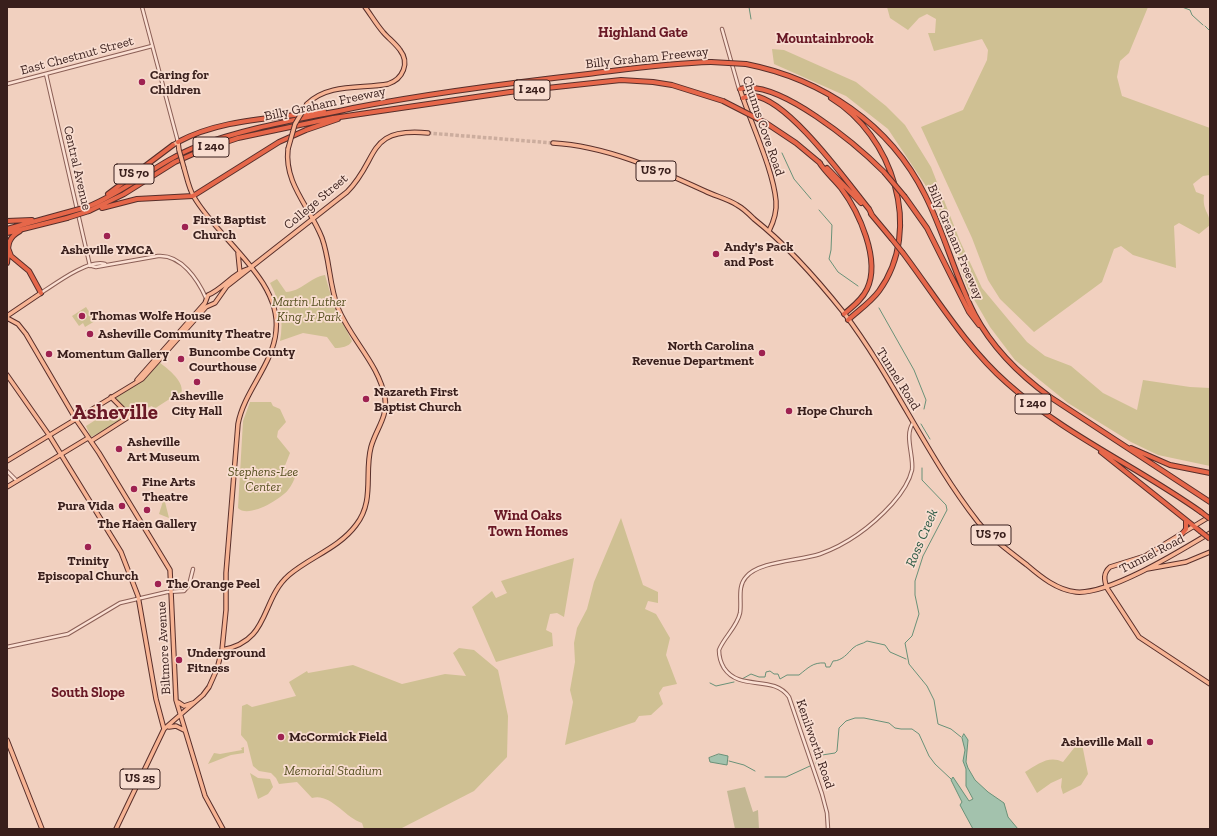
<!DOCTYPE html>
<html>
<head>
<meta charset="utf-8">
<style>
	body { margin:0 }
	#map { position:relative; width:1217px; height:836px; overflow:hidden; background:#f1d0bf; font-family:"Zilla Slab",serif }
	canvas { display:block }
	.frame { position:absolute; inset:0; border:8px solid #391f1c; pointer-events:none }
</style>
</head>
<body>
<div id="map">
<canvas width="1217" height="836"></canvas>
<div class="frame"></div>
</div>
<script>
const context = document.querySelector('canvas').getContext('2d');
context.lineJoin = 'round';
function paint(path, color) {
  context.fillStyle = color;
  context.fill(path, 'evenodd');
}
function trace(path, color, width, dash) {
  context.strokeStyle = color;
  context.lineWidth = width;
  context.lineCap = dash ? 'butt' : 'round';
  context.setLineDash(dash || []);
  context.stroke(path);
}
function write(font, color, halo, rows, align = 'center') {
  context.font = font + ' "Zilla Slab",serif';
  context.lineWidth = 3.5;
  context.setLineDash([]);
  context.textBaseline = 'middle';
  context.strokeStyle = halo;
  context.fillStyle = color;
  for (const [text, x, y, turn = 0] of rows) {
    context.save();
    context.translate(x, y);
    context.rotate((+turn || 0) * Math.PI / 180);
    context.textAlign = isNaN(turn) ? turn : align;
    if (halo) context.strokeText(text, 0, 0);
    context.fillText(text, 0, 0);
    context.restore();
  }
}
paint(new Path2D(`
	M887 7H1148L1129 53 1120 61 1117 77 1122 96 1210 128V175L1203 176 1193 184 1196 192 1204 195C1202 211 1210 212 1210 225L1199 234 1179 223 1174 226 1176 268 1133 255 1121 246 1114 249 1102 282 1034 332 1000 299 988 280 972 238 921 127 963 110 987 60 988 50 982 39 934 51 928 33H935L936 19 927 14 919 18 908 30 890 18Z
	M772 49 784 50 856 82 886 106 905 125 931 167 960 241 982 288 1027 342 1045 356 1071 366 1103 393 1137 410 1143 380 1190 387 1210 388V466L1158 455 1131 442 1068 403 1015 360 990 327 968 289 936 201 888 129 846 96 774 64Z
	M325 275 334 306 352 341C349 347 341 348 335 348L327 337 303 333 280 341C284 320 280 302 270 283L277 279 286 292C300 292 311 277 325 275Z
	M86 307 95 321 85 327 83 323 79 326 72 316Z
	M159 362C168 369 186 382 181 395L168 400 154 409 152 406 126 416 112 426 91 437 86 426 121 404 114 397 143 379Z
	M250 402H271L273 406 280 409 286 422 278 431 277 437 290 453 284 468 296 475C294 480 292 485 288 490 281 499 248 519 238 508L243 421Z
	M164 498 169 518 159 514Z
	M621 518 643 585 658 592V603L648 601 645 609 656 614 670 638 666 655 677 684 663 687 659 693 663 704 651 715 639 716 635 722 565 745 573 702 570 690 575 662 574 643 577 628 587 609 594 582Z
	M574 558 564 617 557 613 550 614 546 630 552 633 553 646 496 662 472 607 492 591 496 598 507 593 501 581Z
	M459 648 474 650 498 670 508 716 507 757 474 791 400 829H364L362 823C345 818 331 793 312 798L297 782 279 784 276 778 271 773 259 771 253 766 247 742 241 735 242 706 247 704 252 707 296 696 289 682 307 671 308 673 353 665 402 684 445 674 466 676 453 653Z
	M1078 743 1082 744 1088 774 1081 785 1063 794 1061 787 1062 778 1051 783 1037 793 1025 772C1038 764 1049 755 1063 762Z
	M244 747V753L231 755 208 764 214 753 220 754 242 750 241 748Z
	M250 773 258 778 270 779 273 787 268 794 258 799Z`), '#cfc093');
paint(new Path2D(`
	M745 787 753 812 758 810 759 829H735L727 791Z`), '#c3b793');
const water = new Path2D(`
	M964 734 968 740 966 762 968 768 975 780 988 792 1004 803 1008 817 1018 829H973L960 805 962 802 951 780 953 777 969 801 973 799 966 786V769L963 761 965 750 962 738Z
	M719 754 728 756 727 765 710 762 709 758Z`);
paint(water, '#a3c2ad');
trace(water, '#699178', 1);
trace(new Path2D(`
	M749 7 751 19
	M1182 7 1190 10 1192 15 1203 25
	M1205 26 1210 31
	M782 153 794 179 811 199
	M819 210 832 225 831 250 829 259 838 272 858 286
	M879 308 914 370 926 400 924 409
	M921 424 930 439
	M922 468V480L946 505 947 510 923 556 915 581V595L919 614 912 636 905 643 909 664 927 686 934 700 938 724 951 729 961 737
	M742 679 751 674 759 677H765L766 672 770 671 774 674H778L780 679 787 675H799C808 668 813 662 825 663L826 667H830L833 661C842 661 848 653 853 648 857 644 863 644 867 641L885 645 890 652 906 659
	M710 683 716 686 734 682
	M729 761 744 765 755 771
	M816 763 822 755 835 753 837 751 839 728 846 721 855 718H864L889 723 895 728 901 729H912L919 734 929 756 935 764 951 779
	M765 777H786L810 766`), '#699178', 1);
trace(new Path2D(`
	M428 133 553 143`), '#ccad9e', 3.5, [3.5, 2]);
const minor = new Path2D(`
	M142 7 178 142
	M722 29 739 89
	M46 74 90 266
	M7 84 152 46
	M92 266 96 267 158 256C181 254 198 280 206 298
	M41 293C55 284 88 259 105 264
	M7 471 17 481
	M7 647 68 634 120 603 167 592 184 591 189 585 193 569
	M828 829 827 813 822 794 789 697C773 674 740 692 724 668 721 663 719 656 719 650 724 637 737 627 740 613 742 601 737 587 746 577 759 561 799 561 820 554 848 544 872 526 892 504 900 495 909 483 912 470 914 456 904 435 913 423`);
const major = new Path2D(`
	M740 89C750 122 773 168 776 201 777 212 774 221 769 231
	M307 104C328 83 362 89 388 84 403 79 410 63 400 50 395 43 388 38 383 32 376 24 371 15 365 7
	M553 143C606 146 657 169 705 191 715 196 728 199 737 205 743 208 749 214 754 219 788 246 817 279 844 313 894 379 927 457 978 522 992 539 1010 552 1027 565 1041 577 1057 590 1076 592 1109 595 1180 551 1210 533
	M173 145 178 142 179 150
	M238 253 240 273
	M7 316 41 293
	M7 318 18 324 26 334 77 421 99 453 170 570 176 700 205 796 223 829
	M7 375 49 435 121 552 138 596 156 699 164 729
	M137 380 205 303 208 295C223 289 233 273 248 269
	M91 441 130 416 111 397
	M7 461 142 379 206 307 215 303 227 286 347 192C380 159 365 127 428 133
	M7 487 88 438
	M1209 517 1145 556 1110 567C1103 573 1104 580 1107 588L1139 637 1210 684
	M1147 569 1186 562 1210 552
	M222 650C271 641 260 600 289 575 310 557 339 548 356 525 375 501 364 473 371 447 376 429 388 417 385 398 379 364 351 340 338 308 329 285 330 260 322 238 310 207 284 184 288 149
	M178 702 184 706 193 703
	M169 727 176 726 184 730
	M7 740 42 829
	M116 829 164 729 203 695 209 687 217 669 222 650 226 610V573L238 424C244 391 273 365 276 331 282 280 218 239 194 197 189 189 187 178 184 168`);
const highway = new Path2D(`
	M746 64C822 79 890 124 925 195 945 234 955 277 975 315 993 349 1020 375 1050 397L1210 502
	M740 89C778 78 858 146 884 172
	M743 98C746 97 750 95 754 96 789 100 847 182 869 209L872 215
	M831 98C892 135 924 229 879 291 871 302 859 310 848 320
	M766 123 796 143 820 163
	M178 142C222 118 276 119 324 111
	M819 162C825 172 834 179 841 188 859 212 881 260 867 289 862 300 852 307 844 314
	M827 168 861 203
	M108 194 173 145
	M905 197 927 228 969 312 979 325
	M87 207C127 191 159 161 198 146 248 127 302 119 353 108 431 93 509 83 588 74 629 69 669 63 711 62
	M102 208 137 199 193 196 279 142 306 130 338 119
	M89 211 124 194 175 162 200 151 238 138 333 118 510 92 621 80 653 82 672 85 723 101
	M871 214 891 238
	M7 221 32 220
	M7 229 65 213
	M7 233 67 218
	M8 248 11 256 29 271 41 293
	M903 253C936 297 966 347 1007 383 1065 435 1138 467 1201 512
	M7 263C9 249 5 239 20 231
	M1131 448 1170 465 1210 473
	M1101 452 1200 531
	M1182 534 1186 529V521`);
trace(minor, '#8b5f56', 4.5);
trace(major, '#582f2b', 5.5);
trace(highway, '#582f2b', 6);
trace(minor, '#fbe0d3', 2.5);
trace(major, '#f7b494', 3.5);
trace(highway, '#e6674a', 4);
const majorBridge = new Path2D(`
	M288 149 295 124 307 104
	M179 150 184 168`);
const highwayBridge = new Path2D(`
	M711 62 746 64
	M723 101 766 123
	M884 172 905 197
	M65 213 87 207
	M67 218 89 211
	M891 238 903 253
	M1201 512 1210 519
	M1200 531 1210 539`);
trace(majorBridge, '#582f2b', 5.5, []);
trace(highwayBridge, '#582f2b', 6, []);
trace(majorBridge, '#f7b494', 3.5);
trace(highwayBridge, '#e6674a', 4);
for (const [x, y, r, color] of [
	[142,82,4,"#9e2251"],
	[185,227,4,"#9e2251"],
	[107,236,4,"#9e2251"],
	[716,254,4,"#9e2251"],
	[82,316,4,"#9e2251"],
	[90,334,4,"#9e2251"],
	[762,353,4,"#9e2251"],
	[49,354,4,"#9e2251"],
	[181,359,4,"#9e2251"],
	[197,382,4,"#9e2251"],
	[366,399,4,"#9e2251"],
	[789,411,4,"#9e2251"],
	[119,449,4,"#9e2251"],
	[134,489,4,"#9e2251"],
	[122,506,4,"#9e2251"],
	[147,510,4,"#9e2251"],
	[88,547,4,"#9e2251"],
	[158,584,4,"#9e2251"],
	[179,660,4,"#9e2251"],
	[281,737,4,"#9e2251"],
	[1150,742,4,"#9e2251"]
]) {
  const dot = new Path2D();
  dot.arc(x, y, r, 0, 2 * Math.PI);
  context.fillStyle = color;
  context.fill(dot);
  trace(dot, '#f8ddd0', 1.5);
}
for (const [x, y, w] of [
	[532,90,36],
	[211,147,36],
	[656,171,40],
	[134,174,40],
	[1033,404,36],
	[991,535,40],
	[140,779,40]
]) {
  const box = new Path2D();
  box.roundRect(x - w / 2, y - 10, w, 20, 3);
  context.fillStyle = '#f8ddd0';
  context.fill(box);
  trace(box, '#391f1c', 1);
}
write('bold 12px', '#391f1c', null, [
	["I 240",532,90],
	["I 240",211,147],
	["US 70",656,171],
	["US 70",134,174],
	["I 240",1033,404],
	["US 70",991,535],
	["US 25",140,779]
]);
write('13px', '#391f1c', '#f8ddd0', [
	["East Chestnut Street",77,56,-15],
	["Billy Graham Freeway",647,58,-6],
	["Billy Graham Freeway",325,104,-12],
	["Chunns Cove Road",763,126,71],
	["Central Avenue",77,168,77],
	["College Street",316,202,-40],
	["Billy Graham Freeway",955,242,67],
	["Tunnel Road",898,379,58],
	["Tunnel Road",1152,554,-27],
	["Biltmore Avenue",164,648,-93],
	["Kenilworth Road",815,744,71]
]);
write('bold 13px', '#391f1c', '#f8ddd0', [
	["Caring for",150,75],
	["Children",150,90],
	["First Baptist",193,220],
	["Church",193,235],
	["Andy's Pack",724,247],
	["and Post",724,262],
	["Asheville YMCA",107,250,"center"],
	["Thomas Wolfe House",90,316],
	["Asheville Community Theatre",98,334],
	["North Carolina",754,346,"right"],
	["Revenue Department",754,361,"right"],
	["Buncombe County",189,352],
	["Courthouse",189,367],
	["Momentum Gallery",57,354],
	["Nazareth First",374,392],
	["Baptist Church",374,407],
	["Asheville",197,396,"center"],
	["City Hall",197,411,"center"],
	["Hope Church",797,411],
	["Asheville",127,442],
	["Art Museum",127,457],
	["Fine Arts",142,482],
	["Theatre",142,497],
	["Pura Vida",114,506,"right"],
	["The Haen Gallery",147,524,"center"],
	["Trinity",88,561,"center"],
	["Episcopal Church",88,576,"center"],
	["The Orange Peel",166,584],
	["Underground",187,653],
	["Fitness",187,668],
	["McCormick Field",289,737],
	["Asheville Mall",1142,742,"right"]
], 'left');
write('italic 13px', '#575121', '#f8ddd0', [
	["Martin Luther",309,302],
	["King Jr Park",309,317],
	["Stephens-Lee",263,472],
	["Center",263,487],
	["Memorial Stadium",333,771]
]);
write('bold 14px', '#691825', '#f8ddd0', [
	["Highland Gate",643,33],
	["Mountainbrook",825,39],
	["Wind Oaks",528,516],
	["Town Homes",528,532],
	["South Slope",88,693]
]);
write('italic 14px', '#2a5a45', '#f8ddd0', [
	["Ross Creek",922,538,-67]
]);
write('bold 21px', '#691825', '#f8ddd0', [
	["Asheville",115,413]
]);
</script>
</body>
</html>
